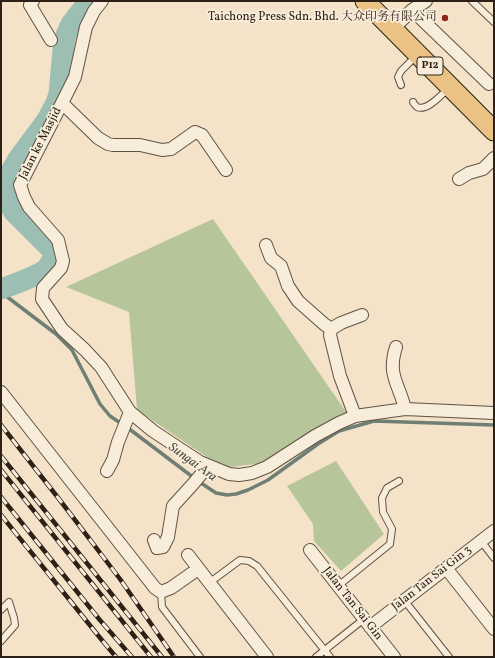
<!DOCTYPE html>
<html>
<head>
<meta charset="utf-8">
<style>
	body { margin:0 }
	#map { position:relative; width:495px; height:658px; overflow:hidden; background:#f4e3c8; font-family:Vollkorn,serif }
	canvas { display:block }
	.frame { position:absolute; inset:0; border:2px solid #2d2117; pointer-events:none }
</style>
</head>
<body>
<div id="map">
<canvas width="495" height="658"></canvas>
<div class="frame"></div>
</div>
<script>
const context = document.querySelector('canvas').getContext('2d');
context.lineJoin = 'round';
function paint(path, color) {
  context.fillStyle = color;
  context.fill(path, 'evenodd');
}
function trace(path, color, width, dash) {
  context.strokeStyle = color;
  context.lineWidth = width;
  context.lineCap = dash ? 'butt' : 'round';
  context.setLineDash(dash || []);
  context.stroke(path);
}
function write(font, color, halo, rows, align = 'center') {
  context.font = font + ' Vollkorn,"Noto Serif SC",serif';
  context.lineWidth = 3.5;
  context.setLineDash([]);
  context.textBaseline = 'middle';
  context.strokeStyle = halo;
  context.fillStyle = color;
  for (const [text, x, y, turn = 0] of rows) {
    context.save();
    context.translate(x, y);
    context.rotate((+turn || 0) * Math.PI / 180);
    context.textAlign = isNaN(turn) ? turn : align;
    if (halo) context.strokeText(text, 0, 0);
    context.fillText(text, 0, 0);
    context.restore();
  }
}
paint(new Path2D(`
	M213 219 353 422 263 463 223 468 137 410 129 312 66 287Z
	M336 461 384 534 341 571 314 541 313 524 287 486Z`), '#b6c59a');
trace(new Path2D(`
	M1 291 6 296 56 334 72 350 100 404 110 416 132 431 198 481 216 493 227 495 236 494 248 490 268 480 318 444 339 431 374 421 494 425`), '#707f75', 3.5);
trace(new Path2D(`
	M1 289C12 285 38 276 46 269 50 265 52 260 54 255L51 249 14 212 8 202 6 190 10 173 18 159 47 120 56 103 59 94 63 50 66 35 71 24 89 1`), '#9cbeb3', 21);
const service = new Path2D(`
	M472 1 494 22
	M401 85 398 77 401 71 416 56
	M413 102C413 103 416 106 417 107 427 112 442 94 449 88
	M481 541 494 558
	M209 583 240 560 249 561 257 566 330 657
	M338 586 390 544 392 529 383 512 382 498 387 488 399 481
	M161 592 162 607 200 657
	M404 600 449 657
	M1 610 9 602
	M1 641 15 625 14 618 9 602
	M316 657 364 619`);
const minor = new Path2D(`
	M33 1 30 5 51 40
	M102 1 94 11 86 27 75 77 62 103 20 185 24 197 29 207 58 240 63 261 61 268 43 288 42 299 62 329 85 350 101 367 130 412 153 431 200 462 229 474 239 475 252 473 267 467 315 436 339 423 355 416 405 409 494 413
	M412 10 489 84
	M393 29 412 10 426 1
	M62 103 98 138 108 144 113 145H140L162 150 171 149 195 132 202 135 226 170
	M459 179 469 173 483 169 494 158
	M266 245 271 258 281 266 288 286 298 301 324 324 331 329
	M396 347C387 376 399 383 405 409
	M1 392 155 588 161 592 171 588 198 569
	M355 416 340 376 330 335 331 329 341 323 362 315
	M107 471 113 460 118 442 130 412
	M154 540 157 548 163 547 168 537 173 506 193 484 208 466
	M310 550 394 657
	M188 555 267 657
	M446 568 494 629
	M370 627 494 531`);
const primary = new Path2D(`
	M365 1 494 131`);
trace(service, '#5f5243', 8);
trace(minor, '#5f5243', 14);
trace(primary, '#2d2117', 21);
trace(service, '#f8eddb', 6);
trace(minor, '#f8eddb', 12);
trace(primary, '#eac284', 19);
const rail = new Path2D(`
	M1 425 59 499 120 579 174 657
	M1 456 162 657
	M1 470 151 657
	M1 497 99 619 132 657
	M1 515 101 639 116 657`);
trace(rail, '#2d2117', 4.5);
trace(rail, '#f8eddb', 3, [9]);
for (const [x, y, r, color] of [
	[445,18,4,"#8f2418"]
]) {
  const dot = new Path2D();
  dot.arc(x, y, r, 0, 2 * Math.PI);
  context.fillStyle = color;
  context.fill(dot);
  trace(dot, '#f8eddb', 1.5);
}
for (const [x, y, w] of [
	[430,66,26]
]) {
  const box = new Path2D();
  box.roundRect(x - w / 2, y - 9, w, 18, 3);
  context.fillStyle = '#f8eddb';
  context.fill(box);
  trace(box, '#2d2117', 1);
}
write('bold 11px', '#2d2117', null, [
	["P12",430,66]
]);
write('12px', '#2d2117', '#f8eddb', [
	["Taichong Press Sdn. Bhd. 大众印务有限公司",437,18]
], 'right');
write('12px', '#2d2117', '#f8eddb', [
	["Jalan ke Masjid",41,144,-63],
	["Jalan Tan Sai Gin 3",432,579,-38],
	["Jalan Tan Sai Gin",352,604,52]
]);
write('italic 13px', '#4e5046', '#f8eddb', [
	["Sungai Ara",192,463,36]
]);
</script>
</body>
</html>
